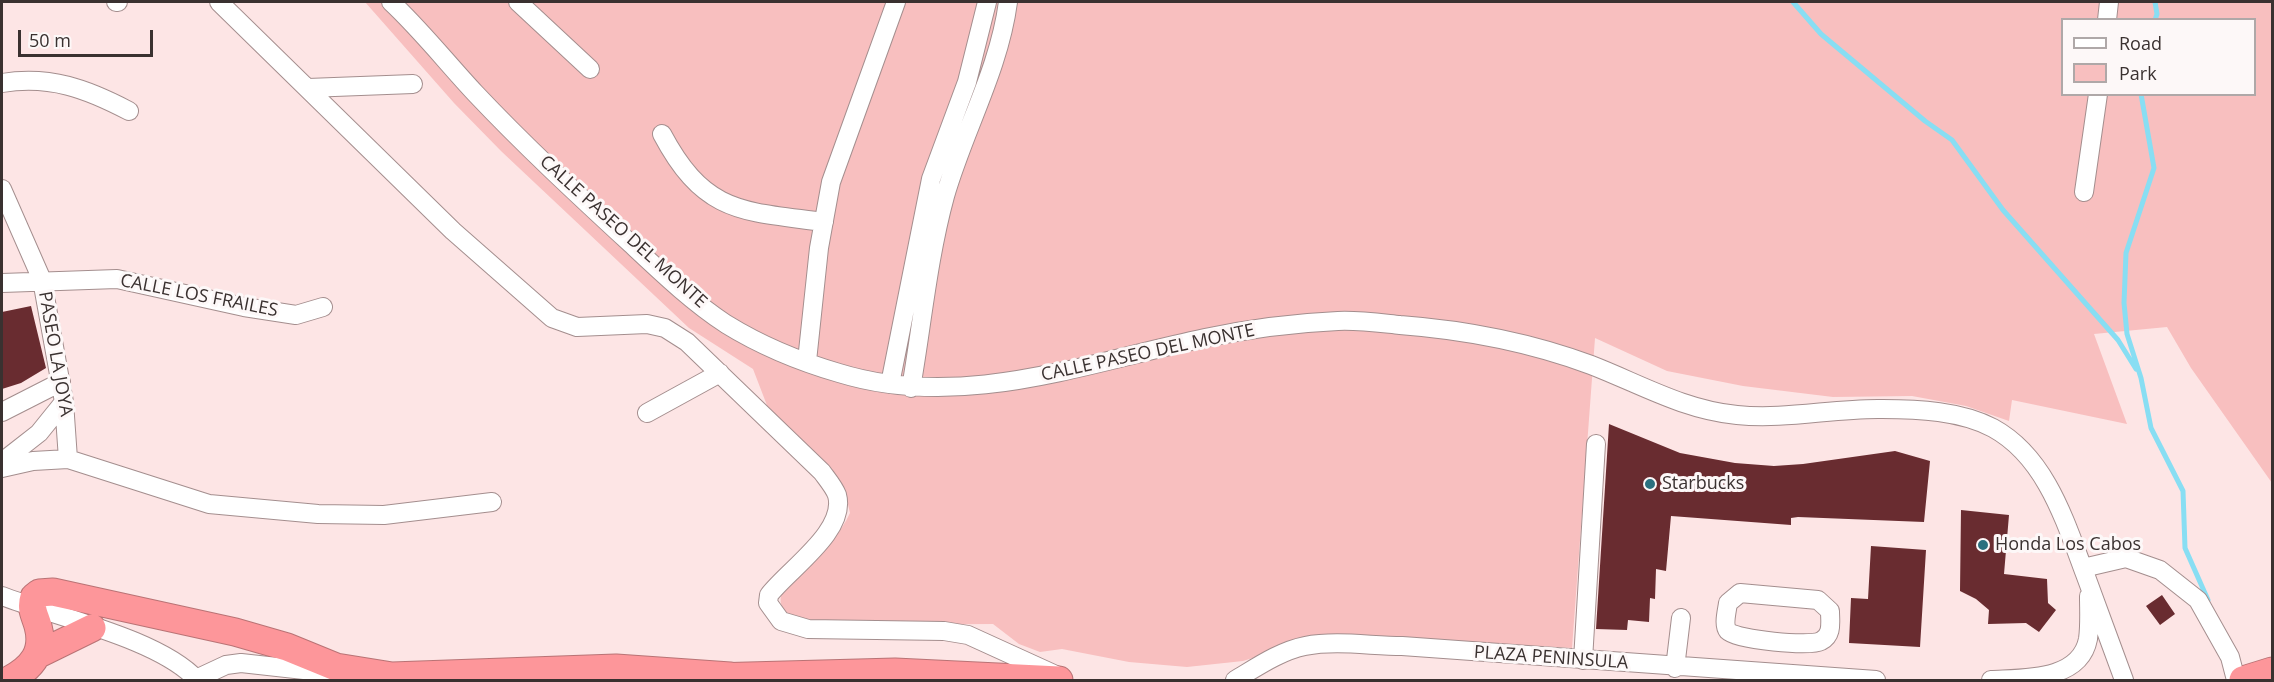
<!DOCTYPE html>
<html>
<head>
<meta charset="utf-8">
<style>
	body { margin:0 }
	#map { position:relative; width:2274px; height:682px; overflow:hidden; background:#fde5e5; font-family:"Open Sans",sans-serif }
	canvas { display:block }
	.frame { position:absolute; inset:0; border:3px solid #3a3130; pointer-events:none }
	.legend { position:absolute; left:2061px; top:18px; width:195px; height:78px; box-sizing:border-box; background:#fdf8f8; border:2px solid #afa8a8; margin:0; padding:8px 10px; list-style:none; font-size:18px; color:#3a3130 }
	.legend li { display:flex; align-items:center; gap:12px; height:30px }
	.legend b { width:30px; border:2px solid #afa8a8 }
	.scale { position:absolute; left:18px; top:30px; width:135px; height:27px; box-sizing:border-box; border:3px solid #3a3130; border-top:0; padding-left:8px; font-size:18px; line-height:21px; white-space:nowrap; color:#3a3130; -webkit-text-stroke:4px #fdf8f8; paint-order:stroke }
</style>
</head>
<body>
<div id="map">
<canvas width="2274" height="682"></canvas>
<div class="frame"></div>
<ul class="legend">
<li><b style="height:8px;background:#fff"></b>Road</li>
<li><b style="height:16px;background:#f8bfbf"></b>Park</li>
</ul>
<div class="scale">50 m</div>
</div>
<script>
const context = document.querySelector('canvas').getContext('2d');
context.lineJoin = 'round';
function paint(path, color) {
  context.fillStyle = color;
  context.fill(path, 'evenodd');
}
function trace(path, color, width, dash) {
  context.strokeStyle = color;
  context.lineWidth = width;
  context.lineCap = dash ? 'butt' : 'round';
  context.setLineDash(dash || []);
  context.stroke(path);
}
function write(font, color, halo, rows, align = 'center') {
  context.font = font + ' "Open Sans",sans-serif';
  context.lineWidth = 6;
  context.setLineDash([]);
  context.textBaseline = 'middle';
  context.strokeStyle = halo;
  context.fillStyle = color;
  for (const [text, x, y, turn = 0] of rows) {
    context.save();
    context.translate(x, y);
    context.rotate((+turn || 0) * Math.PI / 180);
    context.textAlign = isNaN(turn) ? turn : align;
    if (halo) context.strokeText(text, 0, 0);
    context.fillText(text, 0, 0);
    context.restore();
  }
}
paint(new Path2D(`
	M365 2H2272V483L2191 368 2167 327 2094 334 2127 424 2012 400 2009 421 1966 406 1912 396 1833 397 1743 386 1667 371 1595 338 1572 648 1328 634 1243 661 1187 667 1129 662 1062 649 1040 652 1019 644 993 624 842 625 790 617C784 611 779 605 781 596 785 583 801 574 810 565 825 549 841 533 850 513L845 492 768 408 753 369 689 328 501 151 454 103ZM2062 20H2254V94H2062Z`), '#f8bfbf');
trace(new Path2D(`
	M1793 2 1821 34 1925 121 1952 140 2003 210 2118 340 2136 369
	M2155 20 2157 14 2155 2
	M2141 94 2154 168 2126 253 2124 303 2127 334 2141 378 2151 428 2183 491 2185 548 2208 600`), '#88def3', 5);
paint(new Path2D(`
	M31 306 46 368 21 383 2 389V312Z
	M1609 424 1680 453 1735 463 1774 466 1803 464 1895 451 1930 461 1924 522 1798 517 1791 518V525L1671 516 1666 571 1656 569 1655 599 1650 598 1649 622 1628 620 1627 630 1596 629Z
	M1961 510 2009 515 2004 574 2047 579 2048 603 2056 610 2039 632 2026 623 1988 624 1989 610 1976 599 1960 591Z
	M1871 546 1926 550 1920 647 1849 643 1851 598 1868 599Z
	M2162 595 2175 614 2160 625 2146 606Z`), '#692c30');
const minor = new Path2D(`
	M116 2H118
	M219 2 453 231 552 318 577 327 647 324 665 328 687 342 822 472C827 479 834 487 837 495 847 531 789 569 769 595L768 603 781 621 808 629 944 631 968 635 1058 676
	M391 2C421 30 447 63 475 93 524 145 578 195 631 244 661 272 691 301 726 324 760 345 801 362 839 373 962 411 1085 363 1205 338 1248 329 1294 323 1338 321 1358 320 1380 323 1400 325 1466 330 1529 342 1591 365 1640 384 1684 410 1737 415 1786 420 1834 408 1882 409 1918 409 1961 411 1993 428 2046 457 2065 521 2085 574 2098 609 2111 645 2124 680
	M518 2 590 69
	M2107 20 2109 2
	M2 83C50 75 87 89 129 111
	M308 88 413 84
	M662 134C705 215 743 211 824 222
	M2 189 42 280 64 402 68 459 33 461 2 468
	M2084 192 2098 94
	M2 283 117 279 244 307 296 315 323 307
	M807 361 819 248 831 182 896 2
	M890 384 931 179 967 82 987 2
	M911 388C922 325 928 258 945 196 964 130 999 70 1008 2
	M2 412 61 382
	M647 413 720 373
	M68 459 209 504 318 514 384 515 492 502
	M2 462 39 433 64 402
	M2083 568 2126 558 2160 570 2198 600 2230 657 2236 680
	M1740 593 1818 600 1830 611C1830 622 1833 635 1821 641 1810 647 1737 640 1728 631 1723 625 1727 611 1728 603Z
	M2 596C56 617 160 639 197 680
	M1583 660 1596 444
	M1675 668 1681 618
	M196 679 226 665 241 663 331 673
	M1235 680C1257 667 1280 651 1305 646 1336 640 1371 646 1402 646L1876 680
	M1991 680C2024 678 2080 681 2088 639 2090 625 2089 610 2089 596`);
const highway = new Path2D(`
	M39 654 92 628
	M712 677 895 672 1059 680
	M9 680C32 668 45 652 38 626 35 615 30 609 34 597L39 593 53 592 235 632 287 647 336 667 392 676 616 668 730 676
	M2243 680 2272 671`);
trace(minor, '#a48e8e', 20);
trace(highway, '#b97375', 29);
trace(minor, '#fff', 18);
trace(highway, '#fd969a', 27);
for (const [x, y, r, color] of [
	[1650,484,6,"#2b707f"],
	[1983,545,6,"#2b707f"]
]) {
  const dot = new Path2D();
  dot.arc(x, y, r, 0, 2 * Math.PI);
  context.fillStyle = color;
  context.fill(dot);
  trace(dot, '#fdf8f8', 2);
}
write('18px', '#3a3130', '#fdf8f8', [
	["CALLE PASEO DEL MONTE",623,232,42],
	["CALLE LOS FRAILES",199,296,11],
	["CALLE PASEO DEL MONTE",1148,353,-12],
	["PASEO LA JOYA",55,354,80],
	["PLAZA PENINSULA",1551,658,4]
]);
write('18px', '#3a3130', '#fdf8f8', [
	["Starbucks",1662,484],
	["Honda Los Cabos",1995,545]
], 'left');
</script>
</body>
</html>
